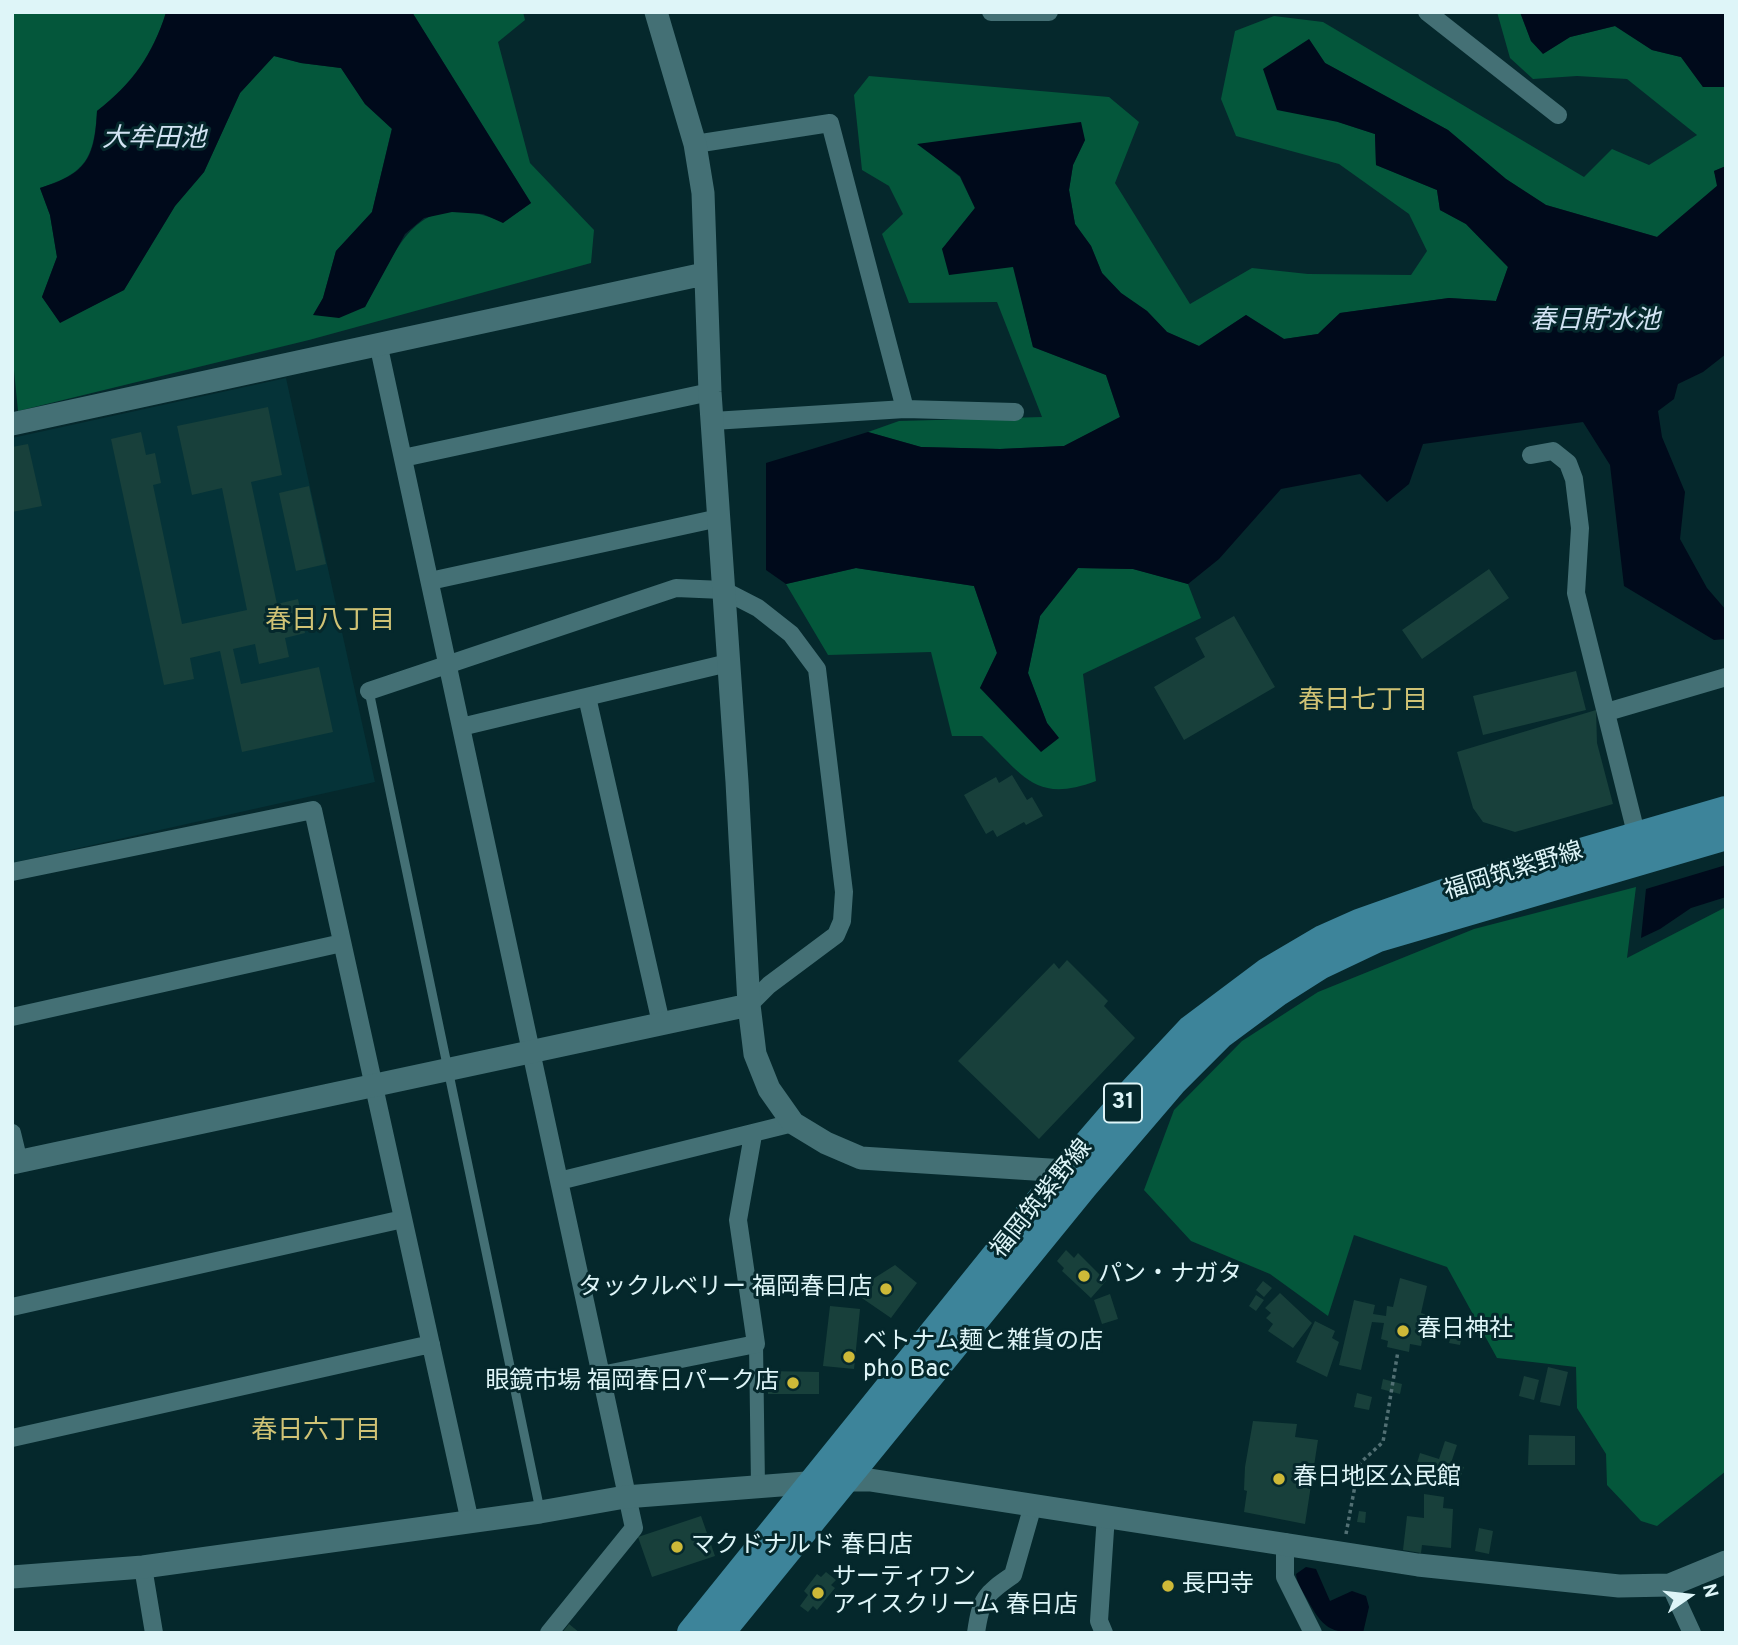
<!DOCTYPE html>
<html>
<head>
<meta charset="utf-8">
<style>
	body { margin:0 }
	#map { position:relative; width:1738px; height:1645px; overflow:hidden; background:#05282c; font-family:Overpass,sans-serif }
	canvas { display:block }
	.frame { position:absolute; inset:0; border:14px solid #def5f8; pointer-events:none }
	.north { position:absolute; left:1654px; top:1561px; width:70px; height:70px; -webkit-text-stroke:5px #05282c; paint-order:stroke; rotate:76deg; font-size:19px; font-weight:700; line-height:28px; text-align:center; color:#def5f8 }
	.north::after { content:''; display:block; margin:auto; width:24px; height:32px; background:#def5f8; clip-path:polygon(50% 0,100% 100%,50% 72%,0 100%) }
</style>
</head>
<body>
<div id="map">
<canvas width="1738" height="1645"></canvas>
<div class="frame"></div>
<div class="north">N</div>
</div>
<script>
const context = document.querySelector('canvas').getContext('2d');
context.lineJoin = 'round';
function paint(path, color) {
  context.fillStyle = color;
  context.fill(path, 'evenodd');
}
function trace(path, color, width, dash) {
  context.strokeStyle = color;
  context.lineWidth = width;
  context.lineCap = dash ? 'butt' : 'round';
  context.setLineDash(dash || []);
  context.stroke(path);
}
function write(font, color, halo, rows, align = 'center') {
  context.font = font + ' Overpass,"Noto Sans JP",sans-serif';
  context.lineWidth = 6;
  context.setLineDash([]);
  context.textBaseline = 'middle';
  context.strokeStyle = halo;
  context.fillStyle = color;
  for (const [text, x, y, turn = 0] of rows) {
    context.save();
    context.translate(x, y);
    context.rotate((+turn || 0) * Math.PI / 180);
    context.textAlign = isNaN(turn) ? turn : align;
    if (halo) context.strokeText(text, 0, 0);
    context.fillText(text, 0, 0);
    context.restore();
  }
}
paint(new Path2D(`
	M286 378 375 782 12 863V438Z`), '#053338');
paint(new Path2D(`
	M12 12H167C150 57 135 81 97 111 94 159 86 173 40 188L50 215 57 257 42 297 60 322 124 290 175 206 204 172 240 93 274 56 301 63 341 68 365 104 392 128 372 212 336 251 323 298 314 315 365 307C401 242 416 187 503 222L531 203 412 12H523L525 20 498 42 530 163 594 230 591 263 309 340 18 411 12 350Z
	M1497 12H1520L1531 41 1544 53 1570 37 1615 26 1652 50 1681 57 1703 87H1726V166L1714 171 1718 185 1657 237 1546 205 1506 179 1448 130 1325 63 1309 39 1338 122 1375 134 1376 165 1437 190 1440 210 1466 224 1508 267 1496 301 1449 298 1340 313 1318 334 1284 339 1246 315 1199 346 1167 332 1147 311 1121 293 1102 273 1091 246 1075 224 1069 190 1073 165 1085 140 919 144 960 177 975 208 942 249 1014 267 1033 347 1106 375 1120 417 1064 446 1000 449 921 447 868 432 899 421 1042 417 997 302 909 303 882 234 903 214 889 186 862 170 854 95 869 76 1109 97 1139 122 1115 183 1190 304 1252 268 1308 274 1411 275 1427 251 1409 214 1339 164 1236 136 1221 99 1235 31 1274 16 1323 22 1584 177 1612 149 1649 165 1697 135 1627 79 1577 76 1533 79 1510 58Z
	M856 568 974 586 997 653 980 688 1059 738 1047 723 1028 673 1040 616 1078 568 1133 569 1188 584 1201 618 1083 674 1096 781C1035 804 1023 775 982 736H952L931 652 828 655 786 584Z
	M1636 887 1627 958 1726 907V1471L1657 1526 1641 1521 1607 1485 1606 1454 1577 1408 1576 1367 1497 1358 1447 1267 1354 1235 1328 1316 1270 1274 1191 1241 1144 1190 1174 1110 1242 1041 1318 992 1474 929Z`), '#04573b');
paint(new Path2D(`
	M166 12H412L531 203 503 223 483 214 452 212 424 218 405 234 365 307 339 318 313 315 323 298 336 251 372 212 392 129 365 104 341 68 301 63 274 56 240 93 204 172 175 206 124 290 60 323 42 297 57 257 50 215 40 188C86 174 95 159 97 111 132 84 153 55 166 12Z
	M1520 12H1726V87H1703L1681 57 1652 50 1615 26 1570 37 1543 54 1531 41Z
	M1309 39 1325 63 1448 130 1506 179 1546 205 1657 237 1717 186 1714 171 1726 166V354L1703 372 1678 384 1674 399 1658 411 1662 437 1685 492 1680 539 1707 588 1726 610V639L1714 640 1624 586 1610 465 1583 422 1423 444 1409 484 1387 502 1360 474 1281 489 1219 559 1188 584 1133 569 1078 568 1040 616 1028 673 1047 723 1059 738 1041 752 980 688 997 653 974 586 856 568 786 584 766 570V463L868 432 921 447 1000 449 1064 446 1120 417 1106 375 1033 347 1013 267 949 275 942 249 975 208 960 176 917 144 1081 122 1085 140 1073 165 1069 190 1075 224 1091 246 1102 273 1121 293 1147 311 1167 332 1199 346 1246 315 1284 339 1318 334 1340 313 1449 298 1496 301 1508 267 1466 224 1440 210 1437 190 1376 165 1375 134 1338 122 1277 110 1263 69Z
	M1726 865V897L1691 908 1660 929 1641 938 1646 889Z
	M1306 1567 1316 1569 1330 1601 1352 1591 1366 1596 1369 1607 1363 1633C1329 1633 1323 1628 1307 1599 1302 1590 1297 1584 1296 1574Z`), '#000a1b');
paint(new Path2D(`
	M268 407 282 475 251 482 277 604 298 599 305 633 285 638 289 657 259 664 255 644 233 649 241 684 319 667 333 732 242 752 220 651 190 658 194 679 164 685 111 439 141 432 146 455 155 453 161 483 153 485 182 624 247 610 222 488 192 495 177 426Z
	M28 444 42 506 12 512V447Z
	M309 486 326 564 296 571 279 493Z
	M1489 569 1509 598 1422 659 1402 630Z
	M1234 616 1275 687 1184 740 1154 687 1205 657 1195 638Z
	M1576 671 1586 710 1483 735 1473 696Z
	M1596 710 1597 743 1613 804 1515 832 1483 822 1473 808 1457 752Z
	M1012 775 1027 800 1032 797 1043 816 1026 825 1024 822 997 837 993 830 986 834 964 795 996 777 999 783Z
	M1067 960 1108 1001 1104 1006 1135 1038 1039 1139 958 1061 1054 963 1059 969Z
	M1066 1250 1074 1258 1078 1253 1106 1281 1091 1298 1062 1271 1064 1268 1057 1261Z
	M895 1265 917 1283 891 1318 856 1294 865 1284Z
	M1400 1278 1427 1286 1421 1313 1427 1315 1421 1346 1410 1344 1409 1352 1387 1347 1388 1341 1381 1339 1384 1323 1372 1322 1361 1370 1339 1365 1354 1300 1375 1305 1373 1314 1386 1316 1387 1306 1393 1307Z
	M1263 1281 1272 1288 1264 1297 1256 1290Z
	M1280 1293 1312 1323 1293 1348 1268 1331 1273 1324 1266 1318 1271 1313 1265 1308Z
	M1110 1294 1118 1319 1102 1324 1094 1300Z
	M1256 1295 1264 1300 1256 1311 1249 1306Z
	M830 1306 860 1309 854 1369 823 1366Z
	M1315 1321 1335 1331 1332 1338 1339 1342 1327 1377 1296 1362Z
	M1453 1328 1463 1330 1460 1345 1449 1343Z
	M1548 1367 1568 1372 1560 1406 1540 1402Z
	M767 1371 819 1372V1394H768Z
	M1524 1376 1539 1380 1534 1400 1519 1396Z
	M1383 1379 1402 1384 1400 1394 1381 1389Z
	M1357 1393 1372 1397 1369 1410 1354 1407Z
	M1253 1421 1297 1424 1295 1437 1318 1440 1305 1524 1244 1512 1247 1491 1244 1490 1245 1467Z
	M1529 1435 1575 1436V1465H1528Z
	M1445 1441 1457 1445 1451 1463 1464 1467 1458 1484 1415 1470 1420 1453 1439 1459Z
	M1424 1494 1444 1497 1443 1508 1453 1509 1451 1548 1422 1545 1421 1553 1403 1550 1407 1516 1424 1518Z
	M1359 1511 1366 1512 1365 1523 1357 1522Z
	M701 1516 715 1556 652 1577 638 1537Z
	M1479 1528 1493 1531 1489 1554 1475 1551Z
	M826 1572 836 1580 831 1585 835 1588 817 1610 813 1606 808 1612 800 1606 808 1595 804 1591 817 1574 821 1577Z
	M569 1624 580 1633H562Z`), '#18403b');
trace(new Path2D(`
	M1346 1534 1359 1464 1383 1442 1398 1351`), '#527074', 3.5, [3.5, 3.5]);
trace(new Path2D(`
	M369 691 540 1510`), '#447075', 9);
trace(new Path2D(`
	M756 1344 758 1486`), '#447075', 14);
trace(new Path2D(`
	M991 12H1049
	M1427 12 1558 115
	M695 144 830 123 905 409
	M378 343 634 1528 549 1633
	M713 421 905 409 1015 412
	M1531 455 1553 451 1568 463 1574 479 1580 528 1576 593 1637 837
	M403 458 710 392
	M430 581 719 518
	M369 691 676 588 723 590 758 608 791 634 817 669 844 892 842 921 836 935 769 985 749 1005
	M587 697 661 1023
	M1607 712 1726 677
	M461 727 728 663
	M12 872 313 810 470 1522
	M12 1017 342 943
	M12 1133 19 1162
	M559 1181 793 1123
	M12 1307 403 1219
	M601 1375 756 1344 738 1220 753 1135
	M12 1438 431 1344
	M1285 1542V1577L1313 1633
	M143 1567 154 1633
	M1670 1585 1692 1633
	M976 1633C981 1598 985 1594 1013 1575L1033 1505
	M1104 1633 1099 1621 1106 1515`), '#447075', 18);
trace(new Path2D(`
	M656 12 695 144 703 193 710 392 737 782 749 1005 755 1054 769 1089 793 1123 826 1143 861 1158 1065 1171
	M12 424 704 274
	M12 1163 749 1005
	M12 1577 143 1567 540 1512 625 1497 845 1480H870L1418 1565 1619 1586 1670 1585 1726 1562`), '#447075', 23);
trace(new Path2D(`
	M692 1633 1065 1171 1134 1091 1191 1030 1267 973 1323 940 1359 924 1458 889 1726 811
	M719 1633 1083 1186 1172 1082 1220 1034 1278 991 1319 965 1378 937 1726 835`), '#3d849a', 30);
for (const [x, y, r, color] of [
	[1084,1276,7,"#cdb938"],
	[886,1289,7,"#cdb938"],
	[1403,1331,7,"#cdb938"],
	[849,1357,7,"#cdb938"],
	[793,1383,7,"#cdb938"],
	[1279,1479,7,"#cdb938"],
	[677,1547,7,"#cdb938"],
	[1168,1586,7,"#cdb938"],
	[818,1593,7,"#cdb938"]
]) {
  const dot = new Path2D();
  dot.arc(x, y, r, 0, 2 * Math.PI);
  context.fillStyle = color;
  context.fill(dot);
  trace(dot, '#05282c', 2.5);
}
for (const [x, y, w] of [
	[1123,1103,38]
]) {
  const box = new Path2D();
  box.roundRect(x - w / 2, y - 19.5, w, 39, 5);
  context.fillStyle = '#05282c';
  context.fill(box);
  trace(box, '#def5f8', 2);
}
write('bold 23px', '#def5f8', null, [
	["31",1123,1103]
]);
write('24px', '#def5f8', '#05282c', [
	["福岡筑紫野線",1514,873,-17],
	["福岡筑紫野線",1043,1200,-51]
]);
write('24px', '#def5f8', '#05282c', [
	["パン・ナガタ",1098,1276],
	["タックルベリー 福岡春日店",872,1289,"right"],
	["春日神社",1417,1331],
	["ベトナム麺と雑貨の店",863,1343],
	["pho Bac",863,1371],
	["眼鏡市場 福岡春日パーク店",779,1383,"right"],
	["春日地区公民館",1293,1479],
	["マクドナルド 春日店",691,1547],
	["サーティワン",832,1579],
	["アイスクリーム 春日店",832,1607],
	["長円寺",1182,1586]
], 'left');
write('italic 26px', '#d2e3f3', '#05282c', [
	["大牟田池",154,141],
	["春日貯水池",1595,323]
]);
write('26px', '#d0c375', '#05282c', [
	["春日八丁目",330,623],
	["春日七丁目",1363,703],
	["春日六丁目",316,1433]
]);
</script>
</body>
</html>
